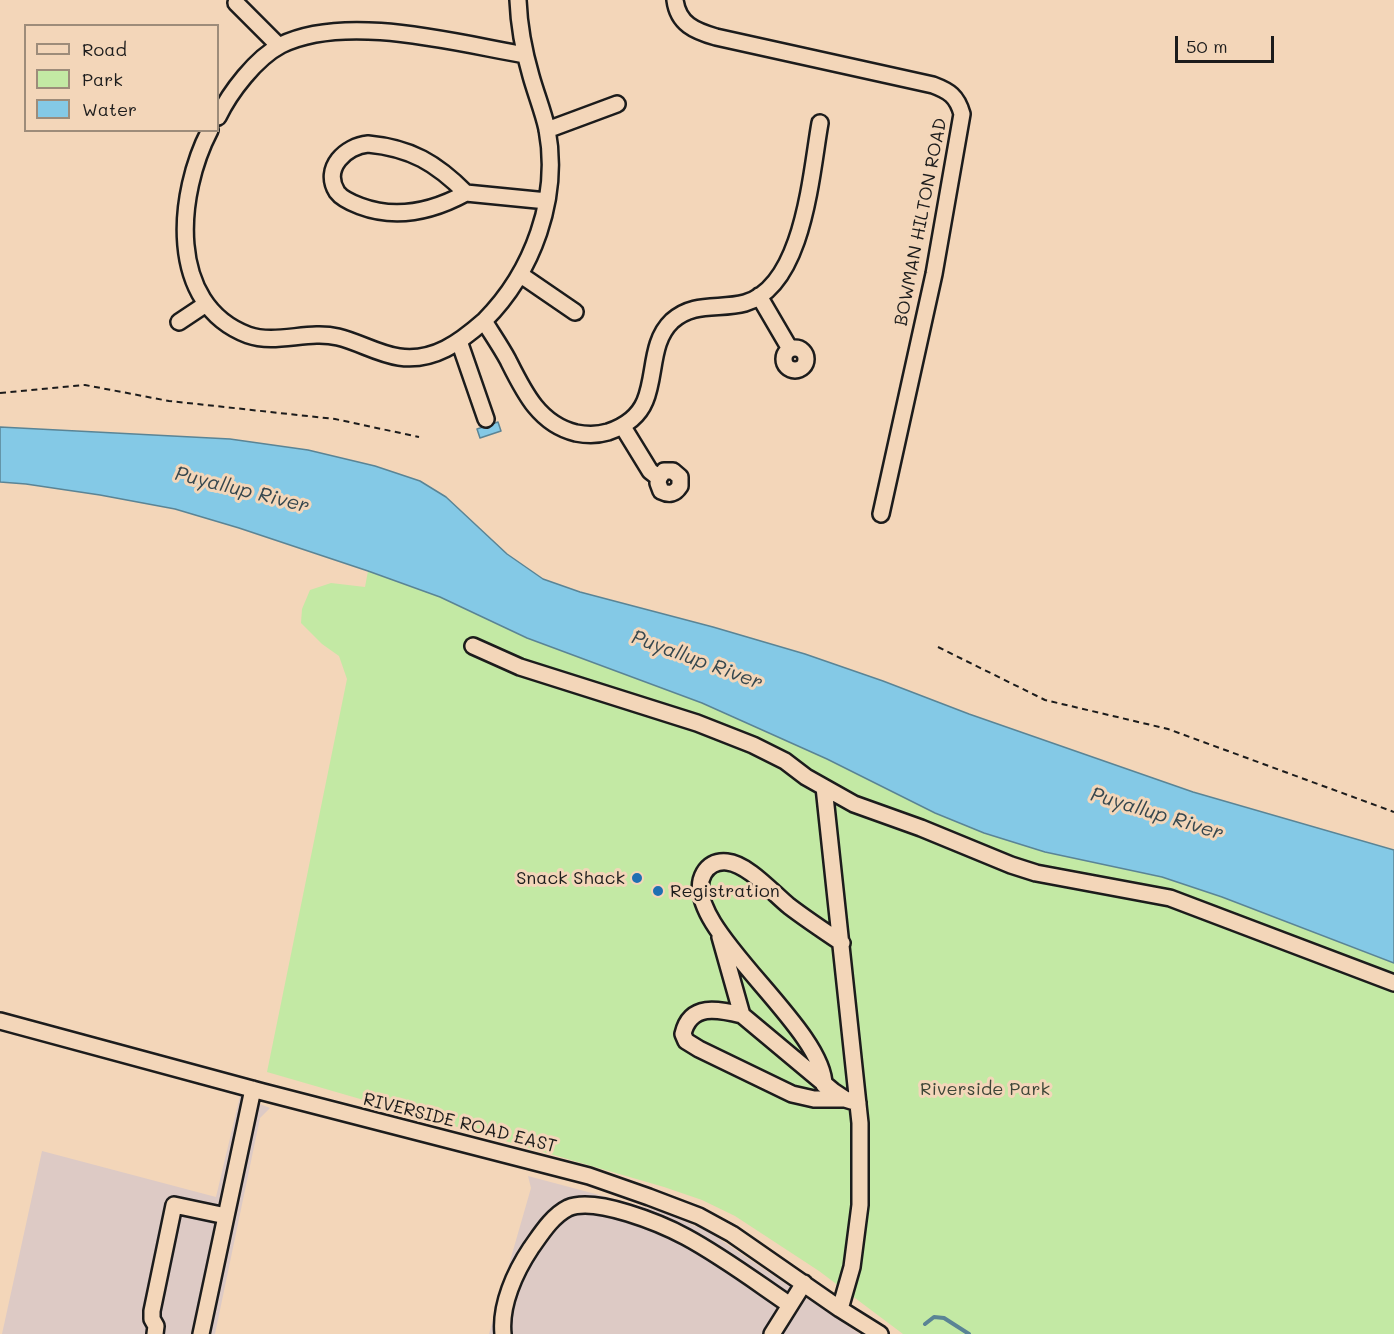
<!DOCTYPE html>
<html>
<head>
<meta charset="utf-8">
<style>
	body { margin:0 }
	#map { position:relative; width:1394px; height:1334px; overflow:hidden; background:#f3d6b9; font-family:Mali,sans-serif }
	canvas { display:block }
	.legend { position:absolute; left:24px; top:24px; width:195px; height:108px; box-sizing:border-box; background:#f3d6b9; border:2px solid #9d8c7a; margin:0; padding:8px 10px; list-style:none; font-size:18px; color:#1c1c1c }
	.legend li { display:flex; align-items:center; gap:12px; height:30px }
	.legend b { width:30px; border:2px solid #9d8c7a }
	.scale { position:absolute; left:1175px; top:36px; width:99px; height:27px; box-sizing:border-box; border:3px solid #1c1c1c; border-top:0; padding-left:8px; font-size:18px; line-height:21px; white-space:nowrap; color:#1c1c1c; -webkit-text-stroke:4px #f3d6b9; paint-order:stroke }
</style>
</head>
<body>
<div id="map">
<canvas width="1394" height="1334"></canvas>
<ul class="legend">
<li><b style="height:8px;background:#f3d6b9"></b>Road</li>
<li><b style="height:16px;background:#c3e9a4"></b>Park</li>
<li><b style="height:16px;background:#84c9e6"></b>Water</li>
</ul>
<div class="scale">50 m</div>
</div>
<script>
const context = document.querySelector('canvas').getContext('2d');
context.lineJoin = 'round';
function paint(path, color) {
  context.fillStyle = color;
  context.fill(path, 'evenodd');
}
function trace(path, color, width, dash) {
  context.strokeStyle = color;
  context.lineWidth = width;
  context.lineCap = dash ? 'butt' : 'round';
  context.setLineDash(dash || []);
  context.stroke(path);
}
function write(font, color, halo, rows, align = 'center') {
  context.font = font + ' Mali,sans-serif';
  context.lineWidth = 6;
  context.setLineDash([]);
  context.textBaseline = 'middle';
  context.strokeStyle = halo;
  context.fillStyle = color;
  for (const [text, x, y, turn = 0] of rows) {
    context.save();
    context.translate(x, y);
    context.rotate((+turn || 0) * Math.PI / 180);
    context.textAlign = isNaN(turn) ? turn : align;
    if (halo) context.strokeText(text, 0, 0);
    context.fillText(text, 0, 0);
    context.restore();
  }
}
paint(new Path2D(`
	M240 1096 270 1108 260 1118 215 1334H2L42 1151 216 1197Z
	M528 1176 663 1212 709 1232 860 1334H489L531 1188Z`), '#ddcac5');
paint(new Path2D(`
	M368 571 440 597 527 638 702 703 827 759 935 813 984 833 1045 852 1162 877 1222 897 1394 963V1334H903L819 1271 735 1216 702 1200 664 1187 267 1072 347 679 339 656 322 644 301 623 302 609 310 590 331 583 365 587Z`), '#c3e9a4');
const water = new Path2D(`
	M498 422 501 431 480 438 477 429Z
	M0 427 230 439 308 450 375 466 420 481 446 497 507 554 543 579 580 592 713 627 805 654 883 681 969 714 1193 792 1394 850V963L1222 897 1162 877 1045 852 984 833 935 813 827 759 702 703 527 638 440 597 368 571 239 528 175 509 100 495 26 484 0 482Z`);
paint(water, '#84c9e6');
trace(water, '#5a8495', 1.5);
trace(new Path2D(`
	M925 1324 934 1317 944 1318 969 1334`), '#5a8495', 4);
const minor = new Path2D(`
	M518 0C519 26 524 52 531 76 536 94 543 111 547 129 560 198 533 272 484 321 492 334 501 347 508 360 524 392 539 424 576 433 587 435 598 435 608 432 623 427 638 418 645 401 656 375 650 342 672 321 694 301 720 310 745 303 804 286 811 173 820 123
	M675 0C678 24 695 31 716 37L933 85C949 91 957 96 962 114L934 274 881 514
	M236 3 279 46
	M218 117C230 92 256 58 281 45 346 13 456 43 525 55
	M210 130C177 193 166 304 248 335 276 345 308 330 338 337 359 342 378 354 399 357 434 362 460 342 484 321
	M547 130 617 104
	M368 144C411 148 436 163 466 193 433 211 397 220 360 206 352 203 342 199 337 192 322 168 346 146 368 144Z
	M466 193 547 201
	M521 275 575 312
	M759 296 790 349
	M179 322 206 304
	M459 341 486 419
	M784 359a11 11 0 1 1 22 0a11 11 0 1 1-22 0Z
	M623 427 650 471 659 478 658 483 661 491C669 495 675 494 680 486V477L673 471H664L659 478
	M473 646 520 667 697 723 753 745 785 761 806 777 854 804 921 828 1011 865 1036 873 1170 898 1394 983
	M824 787 860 1123V1205L852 1267 840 1309
	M720 937 742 1015
	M0 1021 263 1092 589 1176 649 1197 699 1216 732 1234 840 1309 880 1334
	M824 1085C824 1025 675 922 704 873 709 865 717 861 727 862 748 864 773 893 789 906 806 919 824 931 842 943
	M845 1099H814L792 1094 699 1049 686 1041 683 1034C690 1003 718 1009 742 1015L833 1091 845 1099 858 1103
	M155 1334 156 1326 152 1319V1311L174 1205 226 1216
	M201 1334 253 1089
	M503 1334C500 1305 515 1272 531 1248 541 1234 552 1216 568 1208 595 1196 662 1224 686 1237 723 1257 756 1282 790 1305
	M772 1334 804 1283`);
trace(minor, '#1c1c1c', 20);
trace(new Path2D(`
	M0 393 85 385 169 401 335 419 419 437
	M938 647 1045 700 1168 729 1394 812`), '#1c1c1c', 2, [6, 4.5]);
trace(minor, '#f3d6b9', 15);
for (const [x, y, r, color] of [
	[637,878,6,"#1f6fb2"],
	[658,891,6,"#1f6fb2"]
]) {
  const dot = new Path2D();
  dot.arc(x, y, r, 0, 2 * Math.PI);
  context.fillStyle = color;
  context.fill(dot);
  trace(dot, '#f3d6b9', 2);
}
write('18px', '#1c1c1c', '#f3d6b9', [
	["BOWMAN HILTON ROAD",921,222,-79],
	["RIVERSIDE ROAD EAST",460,1123,14]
]);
write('18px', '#1c1c1c', '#f3d6b9', [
	["Snack Shack",625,878],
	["Registration",670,891,"left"]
], 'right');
write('18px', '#3d4537', '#f3d6b9', [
	["Riverside Park",985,1089]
]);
write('italic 20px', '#36474e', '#f3d6b9', [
	["Puyallup River",242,490,14],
	["Puyallup River",697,660,20],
	["Puyallup River",1157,814,17]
]);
</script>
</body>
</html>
